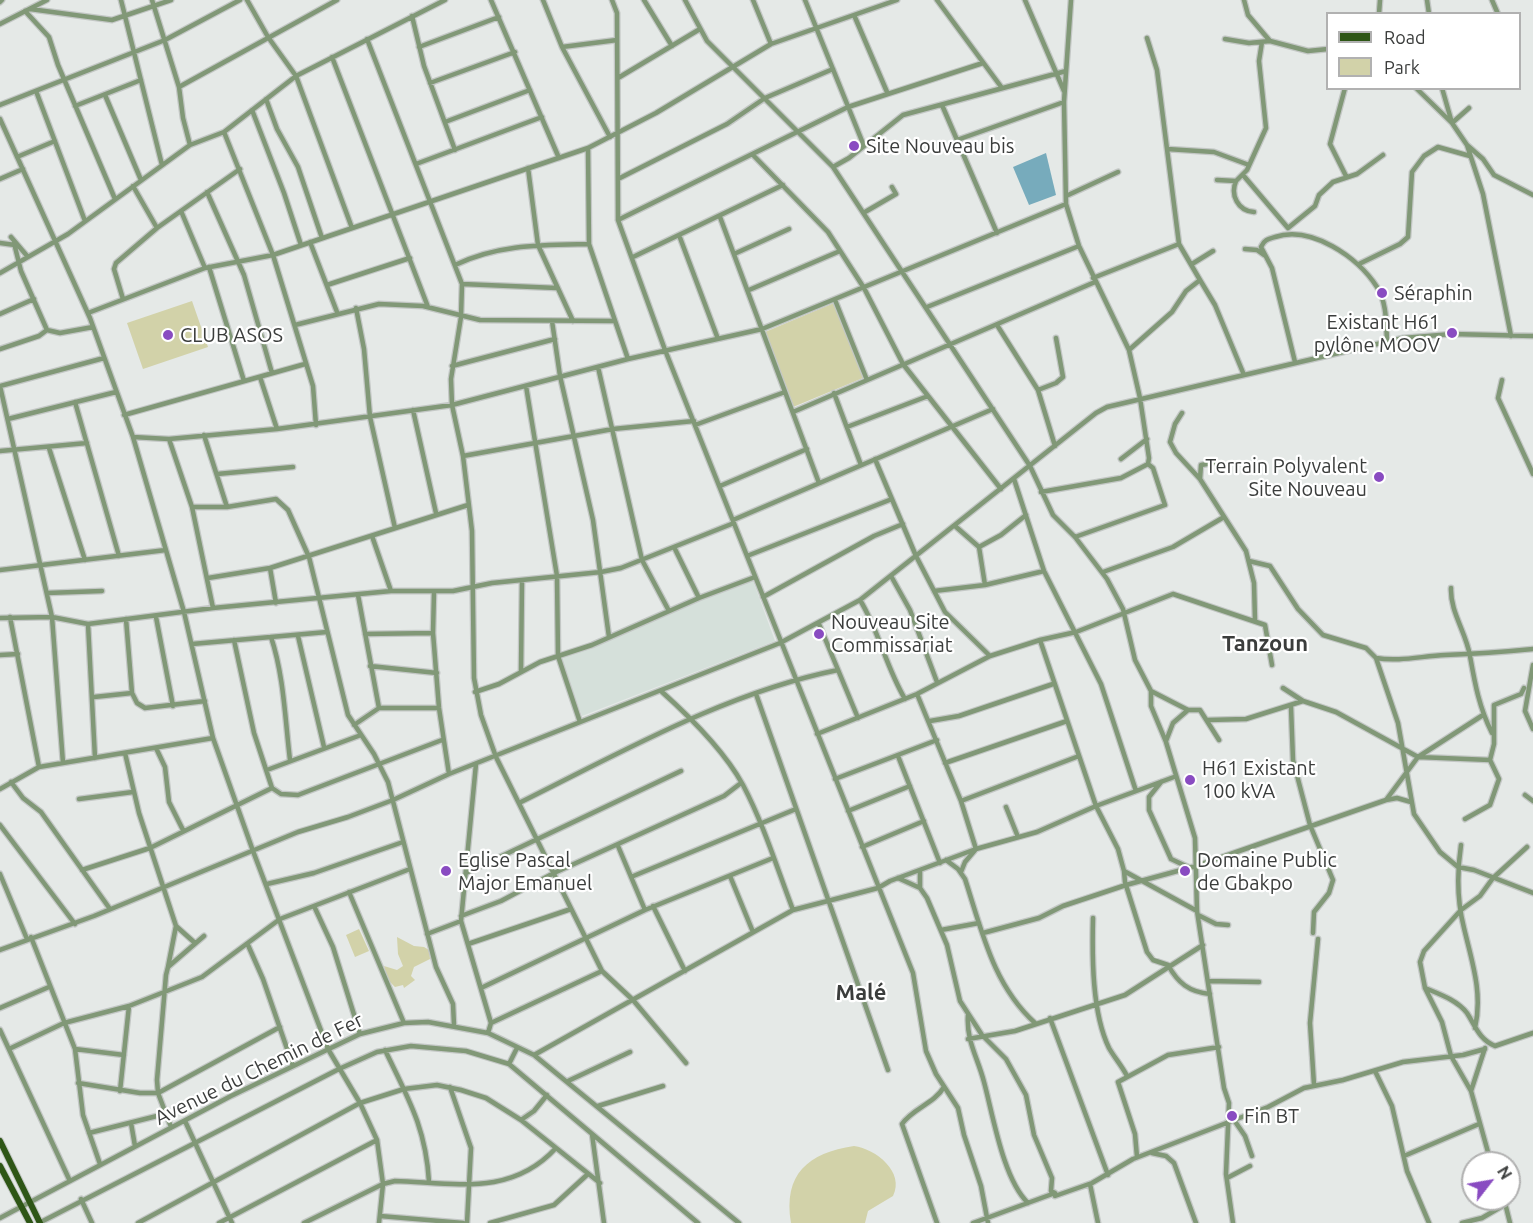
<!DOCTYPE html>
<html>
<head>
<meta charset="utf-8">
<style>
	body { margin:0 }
	#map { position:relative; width:1533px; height:1223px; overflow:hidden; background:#e5e9e7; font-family:Ubuntu,sans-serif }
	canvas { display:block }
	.legend { position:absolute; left:1326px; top:12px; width:195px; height:78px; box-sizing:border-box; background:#fff; border:2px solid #b1b1b1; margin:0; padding:8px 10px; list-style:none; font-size:18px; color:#3b3d3c }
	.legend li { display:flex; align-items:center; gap:12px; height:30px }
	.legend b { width:30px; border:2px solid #b1b1b1 }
	.north { position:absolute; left:1461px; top:1151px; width:60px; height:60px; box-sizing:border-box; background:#fff; border:2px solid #b1b1b1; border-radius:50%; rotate:59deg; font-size:16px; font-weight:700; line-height:24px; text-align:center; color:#3b3d3c }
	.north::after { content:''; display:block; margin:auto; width:21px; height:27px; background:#894bc1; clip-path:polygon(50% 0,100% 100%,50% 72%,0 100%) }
</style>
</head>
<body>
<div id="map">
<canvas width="1533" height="1223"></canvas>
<ul class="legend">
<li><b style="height:8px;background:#2e5616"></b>Road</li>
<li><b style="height:16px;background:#d2d2a9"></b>Park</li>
</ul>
<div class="north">N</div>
</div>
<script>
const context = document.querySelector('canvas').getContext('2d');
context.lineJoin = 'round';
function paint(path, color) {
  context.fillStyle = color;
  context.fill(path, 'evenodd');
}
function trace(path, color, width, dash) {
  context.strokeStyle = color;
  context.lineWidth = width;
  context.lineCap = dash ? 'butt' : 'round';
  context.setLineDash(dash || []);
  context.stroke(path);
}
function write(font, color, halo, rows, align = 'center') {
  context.font = font + ' Ubuntu,sans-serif';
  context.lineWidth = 4.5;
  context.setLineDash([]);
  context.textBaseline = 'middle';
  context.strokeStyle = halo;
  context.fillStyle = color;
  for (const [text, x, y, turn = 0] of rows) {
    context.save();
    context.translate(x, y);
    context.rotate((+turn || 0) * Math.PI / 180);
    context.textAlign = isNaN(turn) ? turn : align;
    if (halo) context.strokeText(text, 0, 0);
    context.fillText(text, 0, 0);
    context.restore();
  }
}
paint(new Path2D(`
	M752 578 775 641 582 716 561 658Z`), '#d5e0da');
paint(new Path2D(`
	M192 301 208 347 143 369 127 323Z
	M834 303 863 378 793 407 765 332Z
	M359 929 369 951 355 957 346 935Z
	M397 937 414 946 424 947 429 950 430 959 414 967 411 976 415 980 404 988 403 985 395 987 388 980 384 966 397 970 403 966 398 954Z
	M854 1146C876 1149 905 1172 893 1196L868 1211 865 1223H791C783 1174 808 1153 854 1146Z`), '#d2d2a9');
paint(new Path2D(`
	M1046 153 1056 195 1029 205 1013 167Z`), '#77abbc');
const minor = new Path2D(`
	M121 0 162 165
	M152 0 179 87 183 118 190 145
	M247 0 268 37 296 76 352 228
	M491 0 559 158
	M543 0 562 47 610 137
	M612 0 617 13 618 220 665 350 913 973 926 1051 936 1074 958 1108 964 1135 981 1186 988 1223
	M644 0 672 46
	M685 0 707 41 833 167 1030 466 1053 515 1075 537 1107 579 1123 609 1135 660 1151 691V706L1166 742 1195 838 1197 911 1224 1088 1229 1103 1226 1174 1233 1223
	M753 0 771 44
	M805 0 864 146
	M937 0 1002 88
	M1025 0 1064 91
	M1244 0 1248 15 1270 41
	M1427 0 1429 14
	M1492 0 1498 14
	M0 2 2 0
	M30 9 112 20 171 0
	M25 11 49 37 58 65 115 199
	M1379 14 1380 0
	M854 15 887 92
	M412 16 424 66 455 150
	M0 24 47 0
	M367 39 462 284 461 317 451 379 452 405 463 456 472 531 474 678 481 715 496 757 602 971 633 1000 686 1063
	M1225 39 1249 43 1270 41 1308 51 1328 49
	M419 47 499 17
	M562 47 617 40
	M332 57 428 307
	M618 78 700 29
	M430 83 515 52
	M179 87 337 0
	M1345 88 1330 144 1346 176
	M1416 88 1452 123 1469 108
	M1442 88 1452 123 1467 145 1483 194 1511 336
	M36 91 85 221
	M105 95 141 180
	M266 99 277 129 298 167 322 238
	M0 105 165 40 240 0
	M942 105 997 233
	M75 106 141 80
	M252 110 284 193 301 245
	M0 119 90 318 133 437 184 612 213 738 253 851 328 1049 360 1103 377 1140 383 1184 379 1223
	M445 122 530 90
	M224 132 273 255 313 386 316 425
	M957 140 1064 102
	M1467 145 1483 159 1494 175 1533 195
	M588 148 589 244 628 359
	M1167 149 1214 152 1249 165
	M753 155 828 232 864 288 903 364 1001 489
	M17 157 55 141
	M416 164 542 117
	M833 167 849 158 903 115 1066 71
	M528 168 538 245 573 321
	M1243 175 1288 228 1315 206 1319 195 1333 182 1357 174 1383 155
	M0 179 23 169
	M618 179 727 124 765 98 833 69
	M1217 180 1236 181 1247 170 1266 128 1259 61 1262 42
	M1236 181C1230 195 1238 211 1254 212
	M133 186 157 228
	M207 192 244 275 272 373
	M1066 196 1118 172
	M181 211 205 268
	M865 212 896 194 892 187
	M720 217 819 483
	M618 220 848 107 983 63
	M679 235 718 339
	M11 237 28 257
	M310 242 337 312
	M0 243 15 245
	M14 243 21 271 47 330
	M1245 249 1257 250 1264 255
	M734 254 789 229
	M633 257 783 185
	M1192 264 1213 251
	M1359 264 1400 244 1408 237 1412 172 1424 156 1438 147 1470 156
	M455 265C498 244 542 245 589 244
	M209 267 244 381
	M0 273 68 234 190 145 224 132 296 76 445 0
	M1093 278 1179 244
	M1200 280 1215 305 1244 375
	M462 284 557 288
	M327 285 410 258
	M749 290 840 251
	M123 299 114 269 116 263 157 228 240 169
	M835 300 867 380
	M927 307 1079 246
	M356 308 364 349 370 417 395 528
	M88 313 205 268 273 255 588 148 656 113 771 44 897 0
	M0 314 34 299
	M552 321 560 376 593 520 609 637
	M295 325 379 304 423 306 480 320 614 321
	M997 325 1038 390 1055 446
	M0 349 39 336 47 330 60 333 93 327
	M1129 350 1172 312 1186 291 1200 280 1179 244 1157 70 1147 38
	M1295 362 1272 268 1261 247C1264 240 1268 239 1275 237 1311 225 1358 257 1377 287 1387 303 1386 323 1387 341
	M452 366 555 339
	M598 367 642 560 669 611
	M260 377 277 429
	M1502 380 1498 398 1533 474
	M0 386 52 617 63 763
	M0 386 104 358
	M526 386 557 576 558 656 580 722
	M1038 390 1056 383 1063 377 1056 338
	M834 393 861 465
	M75 402 119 556
	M413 410 436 513
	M793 412 1095 282
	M1182 413 1175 424 1170 442 1176 453 1200 479 1246 551 1254 583 1255 620
	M124 415 305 364
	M8 419 116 392
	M695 425 785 392
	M847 427 928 396
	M204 435 227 507
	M133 437 169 439 277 429 452 405 628 359 762 329 1066 204
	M169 439 192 507 213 608
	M49 448 85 560
	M0 451 87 443
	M463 456 613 429 694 421
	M875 459 916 556 945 612 990 656
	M1121 459 1147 439
	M217 474 293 467
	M1014 479 1044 571 1101 684 1136 791
	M1200 479 1201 465 1213 463
	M720 486 807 449
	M1041 492 1121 478 1148 464 1149 458 1140 398 1129 350 1079 246 1066 204 1064 102 1071 0
	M192 507H227L276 499 288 510 309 557 348 715 374 754 388 782 436 967 453 1004 454 1025
	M733 520 993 409
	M955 526 979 547 1001 535 1026 515
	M372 536 391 591
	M1075 537 1165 505 1153 468 1148 464
	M674 547 699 598
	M979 547 985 585 1044 571
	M747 556 892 499
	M1249 561 1270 566 1298 609 1323 635 1366 648 1376 658 1398 723 1414 814 1440 852 1458 867 1474 870 1533 893
	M270 568 276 603
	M0 570 166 550
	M1103 572 1173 547 1224 517
	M891 576 910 610 937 682
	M208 578 270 568 468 505
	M1451 588C1450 612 1466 632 1470 656 1475 684 1479 707 1492 733
	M934 591 985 585
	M434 592 433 633 439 708 449 774
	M47 593 102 591
	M358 595 379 708
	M763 597 874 536 903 524
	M860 600C879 631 886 667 905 699
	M10 617 39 767
	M156 617 173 706
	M0 618 52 617 88 624 213 608 391 591H453L492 583 601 572 621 568 734 523
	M126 619 132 693 137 703 145 708 205 701
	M88 624 95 758
	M819 624 858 718
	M365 634 433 633
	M298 636 324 747
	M271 637C284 676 285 719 290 760
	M234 640 254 733 272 788 281 794 298 795 442 740
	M1040 640 1076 632 1173 594 1265 625 1272 665
	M192 644 327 632
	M0 655 18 654
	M1376 658C1399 662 1422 656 1445 655 1474 654 1503 652 1533 649
	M1533 665 1525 711 1533 729
	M370 666 437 673
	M521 671 522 581
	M1283 688 1303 701
	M661 691C689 716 725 752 743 785 764 825 777 868 793 910
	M1151 691 1188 710H1200L1219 740
	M475 692 499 684 540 662 592 645 699 598 755 577
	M756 694 888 1070
	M917 694 961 801 976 849 965 862 961 872
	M94 697 132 693
	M1291 707 1293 760 1310 825 1333 880 1329 893 1314 912 1313 933
	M1208 720 1246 719 1303 701 1336 712 1418 757 1490 760
	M930 721 959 716 1053 684
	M354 725 379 708H439
	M817 734 917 694 990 656 1040 640 1096 806 1118 849 1124 871 1197 911
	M1166 741 1173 723 1188 710
	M156 748 165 767 169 802 183 830
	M125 753 139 813 176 926 195 943
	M898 756 940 863
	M945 763 1067 721
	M476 764 461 921 491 1023 488 1033
	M267 770 361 735
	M835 779 937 740
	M11 782 23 798 41 812 110 909
	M1161 782 1149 797V810L1171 859 1188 867
	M0 789 39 767 213 738
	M1525 795 1533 801
	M79 799 133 792
	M1386 800 1397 798 1411 802
	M961 801 1079 756
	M519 803C620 753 727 692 838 670
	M1006 807 1018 837
	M848 811 910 786
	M1465 819 1490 805 1499 779 1490 760 1494 744V705L1521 694 1524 688
	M0 825 75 924
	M1461 845C1457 872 1457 901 1464 928 1472 962 1483 993 1475 1028
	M618 846 645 910
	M862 847 924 821
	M946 860 958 869 965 879C982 931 993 985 1035 1023
	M82 870 150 848 272 788
	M920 870V888
	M1124 871 1125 882 1147 952 1153 960 1168 965C1178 983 1189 992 1210 994
	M466 873 681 771
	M0 874 27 939
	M730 876 753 932
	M631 877 796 809
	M898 878 920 888 927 898 947 945 960 1001 982 1035 1006 1059 1026 1095 1034 1135 1052 1178 1051 1191 1055 1193
	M267 884 314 873 403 842
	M349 892 404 1023
	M314 906 333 947 360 1034
	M653 906 685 971
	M1198 915 1216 924 1228 925
	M461 916 501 901 554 873 724 796 741 783
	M1093 918C1092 957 1092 1013 1109 1048 1114 1057 1122 1066 1127 1076
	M941 930 979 923
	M983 933 1039 918 1063 906 1126 885 1196 866 1386 800 1418 757 1483 715
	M427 934 461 921
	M31 937 75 1049 83 1115 100 1164
	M468 944 571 909
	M248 945 263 979 293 1066
	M0 950 94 916 298 832 348 817 393 800 449 774 780 643 860 600 1096 413 1107 407 1403 338 1452 334 1533 336
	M168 967 176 926
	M1208 981 1259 982
	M481 988 645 910 773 858
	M1425 988C1439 994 1457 1000 1467 1013 1476 1027 1479 1039 1495 1046L1533 1033
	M0 1008 49 987
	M968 1015C966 1041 978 1058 984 1082 993 1115 1003 1179 1028 1203
	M1050 1018 1108 1175
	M491 1023 602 971
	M0 1030 69 1179
	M968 1039 1015 1031 1125 995 1203 945
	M9 1049 64 1023 129 1006 202 977 280 919 410 869
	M75 1049 124 1055
	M385 1050C408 1098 426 1128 429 1182
	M534 1055 793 910 878 888 890 881 976 849 1037 832 1096 806 1174 777
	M509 1064 517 1048
	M1375 1071 1392 1106 1407 1171 1429 1223
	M568 1081 630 1052
	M78 1083 140 1093H158L280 1027
	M1314 1085 1310 1023 1318 939
	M450 1087 471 1148 467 1223
	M120 1091 129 1006
	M1471 1091 1485 1048
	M598 1106 663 1086
	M521 1120 600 1183
	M1234 1120 1245 1136 1252 1156
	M185 1121 232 1223
	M131 1123 135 1146
	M171 1127 158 1093 157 1080 166 975 168 967 204 936
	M89 1133 165 1114
	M592 1134 604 1223
	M1152 1153 1166 1156 1174 1163 1196 1223
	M1404 1156 1479 1124
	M1137 1157 1135 1134 1118 1082 1168 1055 1219 1047
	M1491 1163 1471 1091 1451 1056 1442 1022 1425 988 1420 962 1424 951 1461 910 1480 896 1493 878 1527 847
	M1227 1178 1250 1166
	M1090 1184 1098 1223
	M81 1199 92 1223
	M1504 1199 1510 1223
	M380 1216 463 1223
	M0 1218 231 1096 360 1034 404 1023 428 1022 488 1033 534 1055 739 1223
	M39 1223 339 1069 377 1052 411 1046 466 1051 509 1064 698 1223
	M138 1223 360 1103 404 1089 437 1085 461 1090 486 1098 521 1120 534 1111 547 1095
	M219 1223 377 1140
	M304 1223 383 1184 395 1181C454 1183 511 1197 556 1148
	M490 1223 554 1205 588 1174
	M937 1223 902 1124C913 1108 934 1104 944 1087
	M973 1223 1055 1193V1196L1092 1183 1133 1159 1268 1107 1304 1088 1343 1080 1403 1062 1463 1055 1485 1049
	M1462 1223 1482 1218 1506 1204`);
const major = new Path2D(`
	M0 1141 40 1223
	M0 1166 30 1223`);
trace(minor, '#c3c7c5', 7);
trace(major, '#c3c7c5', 8);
trace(minor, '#819877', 4.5);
trace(major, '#2e5616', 6);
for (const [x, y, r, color] of [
	[854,146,6,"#894bc1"],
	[1382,293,6,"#894bc1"],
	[1452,333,6,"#894bc1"],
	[168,335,6,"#894bc1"],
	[1379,477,6,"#894bc1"],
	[819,634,6,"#894bc1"],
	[1190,780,6,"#894bc1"],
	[446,871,6,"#894bc1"],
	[1185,871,6,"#894bc1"],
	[1232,1116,6,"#894bc1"]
]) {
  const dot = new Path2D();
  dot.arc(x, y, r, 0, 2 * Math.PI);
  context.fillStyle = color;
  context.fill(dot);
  trace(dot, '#fff', 2);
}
write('20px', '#3b3d3c', '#fff', [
	["Site Nouveau bis",866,146],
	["Séraphin",1394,293],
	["Existant H61",1440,322,"right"],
	["pylône MOOV",1440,345,"right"],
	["CLUB ASOS",180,335],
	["Terrain Polyvalent",1367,466,"right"],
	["Site Nouveau",1367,489,"right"],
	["Nouveau Site",831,622],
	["Commissariat",831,645],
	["H61 Existant",1202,768],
	["100 kVA",1202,791],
	["Eglise Pascal",458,860],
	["Major Emanuel",458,883],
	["Domaine Public",1197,860],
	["de Gbakpo",1197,883],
	["Fin BT",1244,1116]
], 'left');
write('20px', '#3b3d3c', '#fff', [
	["Avenue du Chemin de Fer",259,1069,-26]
]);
write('bold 22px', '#3b3d3c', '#fff', [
	["Tanzoun",1265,644],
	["Malé",861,993]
]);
</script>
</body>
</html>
